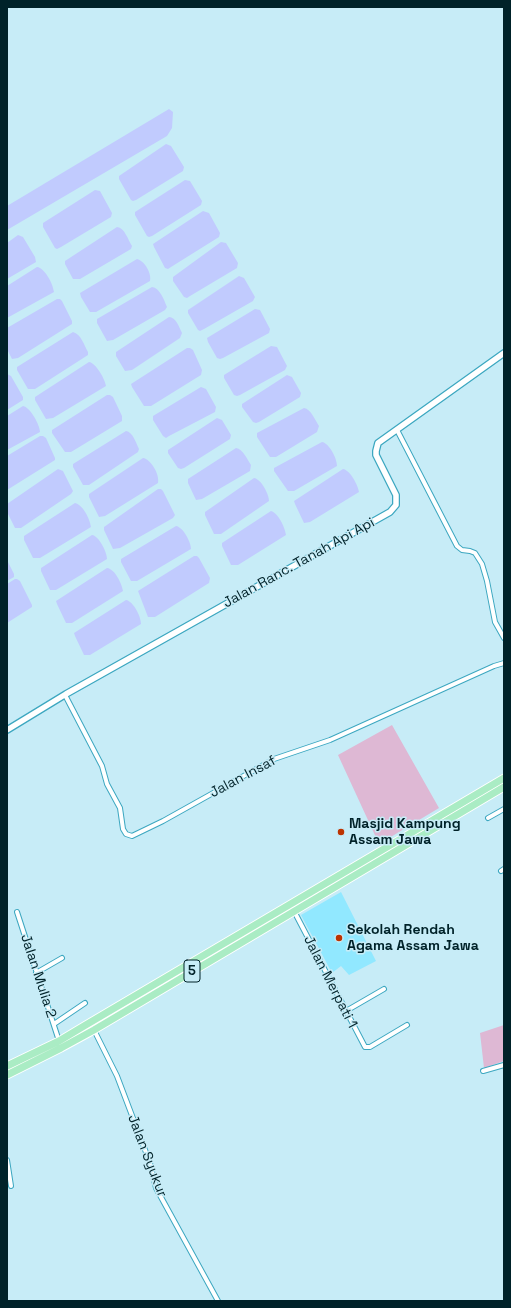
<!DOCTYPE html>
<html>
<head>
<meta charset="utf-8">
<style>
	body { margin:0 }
	#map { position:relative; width:511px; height:1308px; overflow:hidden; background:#c7ecf7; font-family:"Space Grotesk",sans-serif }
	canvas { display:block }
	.frame { position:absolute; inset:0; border:8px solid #002229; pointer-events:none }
</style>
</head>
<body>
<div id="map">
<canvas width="511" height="1308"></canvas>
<div class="frame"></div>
</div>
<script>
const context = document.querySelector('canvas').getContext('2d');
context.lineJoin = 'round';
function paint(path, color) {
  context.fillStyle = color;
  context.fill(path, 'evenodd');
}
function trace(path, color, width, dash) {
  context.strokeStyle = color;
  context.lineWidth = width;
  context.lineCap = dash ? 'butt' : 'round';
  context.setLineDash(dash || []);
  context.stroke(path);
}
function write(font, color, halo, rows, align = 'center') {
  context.font = font + ' "Space Grotesk",sans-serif';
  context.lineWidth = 3;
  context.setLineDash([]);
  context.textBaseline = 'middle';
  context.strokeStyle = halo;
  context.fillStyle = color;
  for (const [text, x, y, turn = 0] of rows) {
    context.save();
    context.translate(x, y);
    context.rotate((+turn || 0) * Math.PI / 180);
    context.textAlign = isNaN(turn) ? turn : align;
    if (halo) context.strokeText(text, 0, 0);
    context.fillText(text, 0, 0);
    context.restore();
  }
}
paint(new Path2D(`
	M341 892 376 961 349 975 341 966 332 973 301 915Z`), '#91e8ff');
paint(new Path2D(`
	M392 725 439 808 379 844 338 755Z
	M504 1025V1061L484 1068 480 1033Z`), '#deb8d4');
paint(new Path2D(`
	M169 109 173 112 172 128 167 136 7 230V206Z
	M166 144 171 146 184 167 183 171 136 200 133 201 131 200 119 179V176Z
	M185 180 190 181 202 201 201 205 152 236 149 237 147 236 135 215V212Z
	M95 190 100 191 112 213 111 217 61 247 57 249 55 248 43 227V223Z
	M203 211 209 213 220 233 219 237 171 267 168 269 165 268 154 247 153 244Z
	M117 227C125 228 128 240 132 246L131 249 80 279H73L65 264V261Z
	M18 235 23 237 35 257 36 262 7 279V243Z
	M221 242 226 243 238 263 237 268 190 296 187 298 184 297 173 281V277Z
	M137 259C145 261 152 274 150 281L96 312H90L81 297 80 293Z
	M37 267C45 268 53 284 54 292L7 318V286Z
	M239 276 244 278 255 297 253 301 204 329 200 331 198 330 188 313V310Z
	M152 287C160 288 164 300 167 307L165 310 113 340 107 341 97 323V319Z
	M57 299H60L62 301 72 321V324L18 358 12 359 7 349V328Z
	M255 309 260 310 270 329 269 333 223 358 220 359 217 358 208 342 207 338Z
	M169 317C176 317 179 327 182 333L180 338 132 370 125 371 116 356V352Z
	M73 332C81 334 84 345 88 352V355L35 389H28L17 370V367Z
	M271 346 277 347 287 366 285 370 240 395 237 396 234 395 224 378V375Z
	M187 348H190L193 350 202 370 201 375 151 406H144L132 387 131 384Z
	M89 362C96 363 105 379 106 386L53 418 46 419 35 400V397Z
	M7 374 11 376 23 397V400L7 410Z
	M287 375 292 377 301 393 300 397 259 422 256 423 253 422 242 407V404Z
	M201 387 206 389 216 407 215 412 169 436 166 438 163 436 153 420V416Z
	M107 395H110L113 397 122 416V421L71 452H65L52 433V430Z
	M23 406C30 407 40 425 40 432L7 450V416Z
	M304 408C311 409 315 420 319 426L317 432 276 457H270L257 437V433Z
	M217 418 222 420 231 435 230 439 184 468 181 469 178 468 168 453V450Z
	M126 431C133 432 136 443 139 449L138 452 89 485H83L73 467V464Z
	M40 436H43L46 438 55 458V460L7 490V456Z
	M322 442C329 443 337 458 337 466L294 491H288L274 471V468Z
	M236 448C243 449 247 459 251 465L250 471 202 499 196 500 188 483V479Z
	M143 458C151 459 160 475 158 483L105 516 99 517 89 497V494Z
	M58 469 63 471 73 491 71 494 21 528H15L7 512V504Z
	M343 469C350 470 358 485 359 492L310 522 304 523 295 504 294 501Z
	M254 478C261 479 269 494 269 501L221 534H214L205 515V512Z
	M158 489H161L163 491 175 515 173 518 120 548 113 549 104 530V527Z
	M75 503C83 505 90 519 91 527L40 558H33L24 540V536Z
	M271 511C278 513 285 527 286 535L238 565H231L222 546V543Z
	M176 526C183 527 191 542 191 549L137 581H131L121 562V559Z
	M92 535C99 536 107 552 107 559L56 590H50L41 571V568Z
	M194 556H197L199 558 210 578 209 583 155 617H148L138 591Z
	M7 560 14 574V577L7 581Z
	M107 568C115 569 122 584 123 591L72 623H66L57 604 56 601Z
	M15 579H17L20 581 32 605V607L7 623V584Z
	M126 600C133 601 141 616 141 624L90 655H84L75 636 74 633Z`), '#c1cbfe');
const minor = new Path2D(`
	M397 430 457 546 462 550 470 551 475 553 482 564 487 581 495 622 504 638
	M65 695 102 766 107 784 120 808 123 829 126 834 132 836 163 821 274 759 330 740 494 666 504 663
	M488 818 504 809
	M501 871 504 869
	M294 911 365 1047H370L407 1025
	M17 912 59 1041
	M36 973 62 958
	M346 1011 384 989
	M54 1024 85 1003
	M94 1030 117 1076 150 1163 156 1188 218 1301
	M483 1071 504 1065
	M7 1160 11 1186`);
const tertiary = new Path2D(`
	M7 730 66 694 390 512 396 505V495L376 455V451L378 443 504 353`);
const trunk = new Path2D(`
	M7 1066 59 1041 84 1026 504 778
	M7 1075 61 1048 94 1030 504 787`);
trace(minor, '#3ca7c0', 6);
trace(tertiary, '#3ca7c0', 8);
trace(trunk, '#fff', 9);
trace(minor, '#fff', 4);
trace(tertiary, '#fff', 5.5);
trace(trunk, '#aaecc4', 7);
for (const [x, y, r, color] of [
	[341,832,4,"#bc3300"],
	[339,938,4,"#bc3300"]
]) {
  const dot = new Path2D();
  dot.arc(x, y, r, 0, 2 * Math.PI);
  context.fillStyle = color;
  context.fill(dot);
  trace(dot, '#c7ecf7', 1.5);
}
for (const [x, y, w] of [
	[192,971,16]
]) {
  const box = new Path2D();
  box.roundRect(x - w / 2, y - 11, w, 22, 3);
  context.fillStyle = '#c7ecf7';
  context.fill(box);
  trace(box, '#002229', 1);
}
write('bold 13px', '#002229', null, [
	["5",192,971]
]);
write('14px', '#002229', '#c7ecf7', [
	["Jalan Ranc. Tanah Api Api",299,563,-29],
	["Jalan Insaf",243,777,-28],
	["Jalan Mulia 2",38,976,72],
	["Jalan Merpati 1",330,982,63],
	["Jalan Syukur",147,1156,69]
]);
write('bold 14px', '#002229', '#c7ecf7', [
	["Masjid Kampung",349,824],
	["Assam Jawa",349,840],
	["Sekolah Rendah",347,930],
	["Agama Assam Jawa",347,946]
], 'left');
</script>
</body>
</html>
